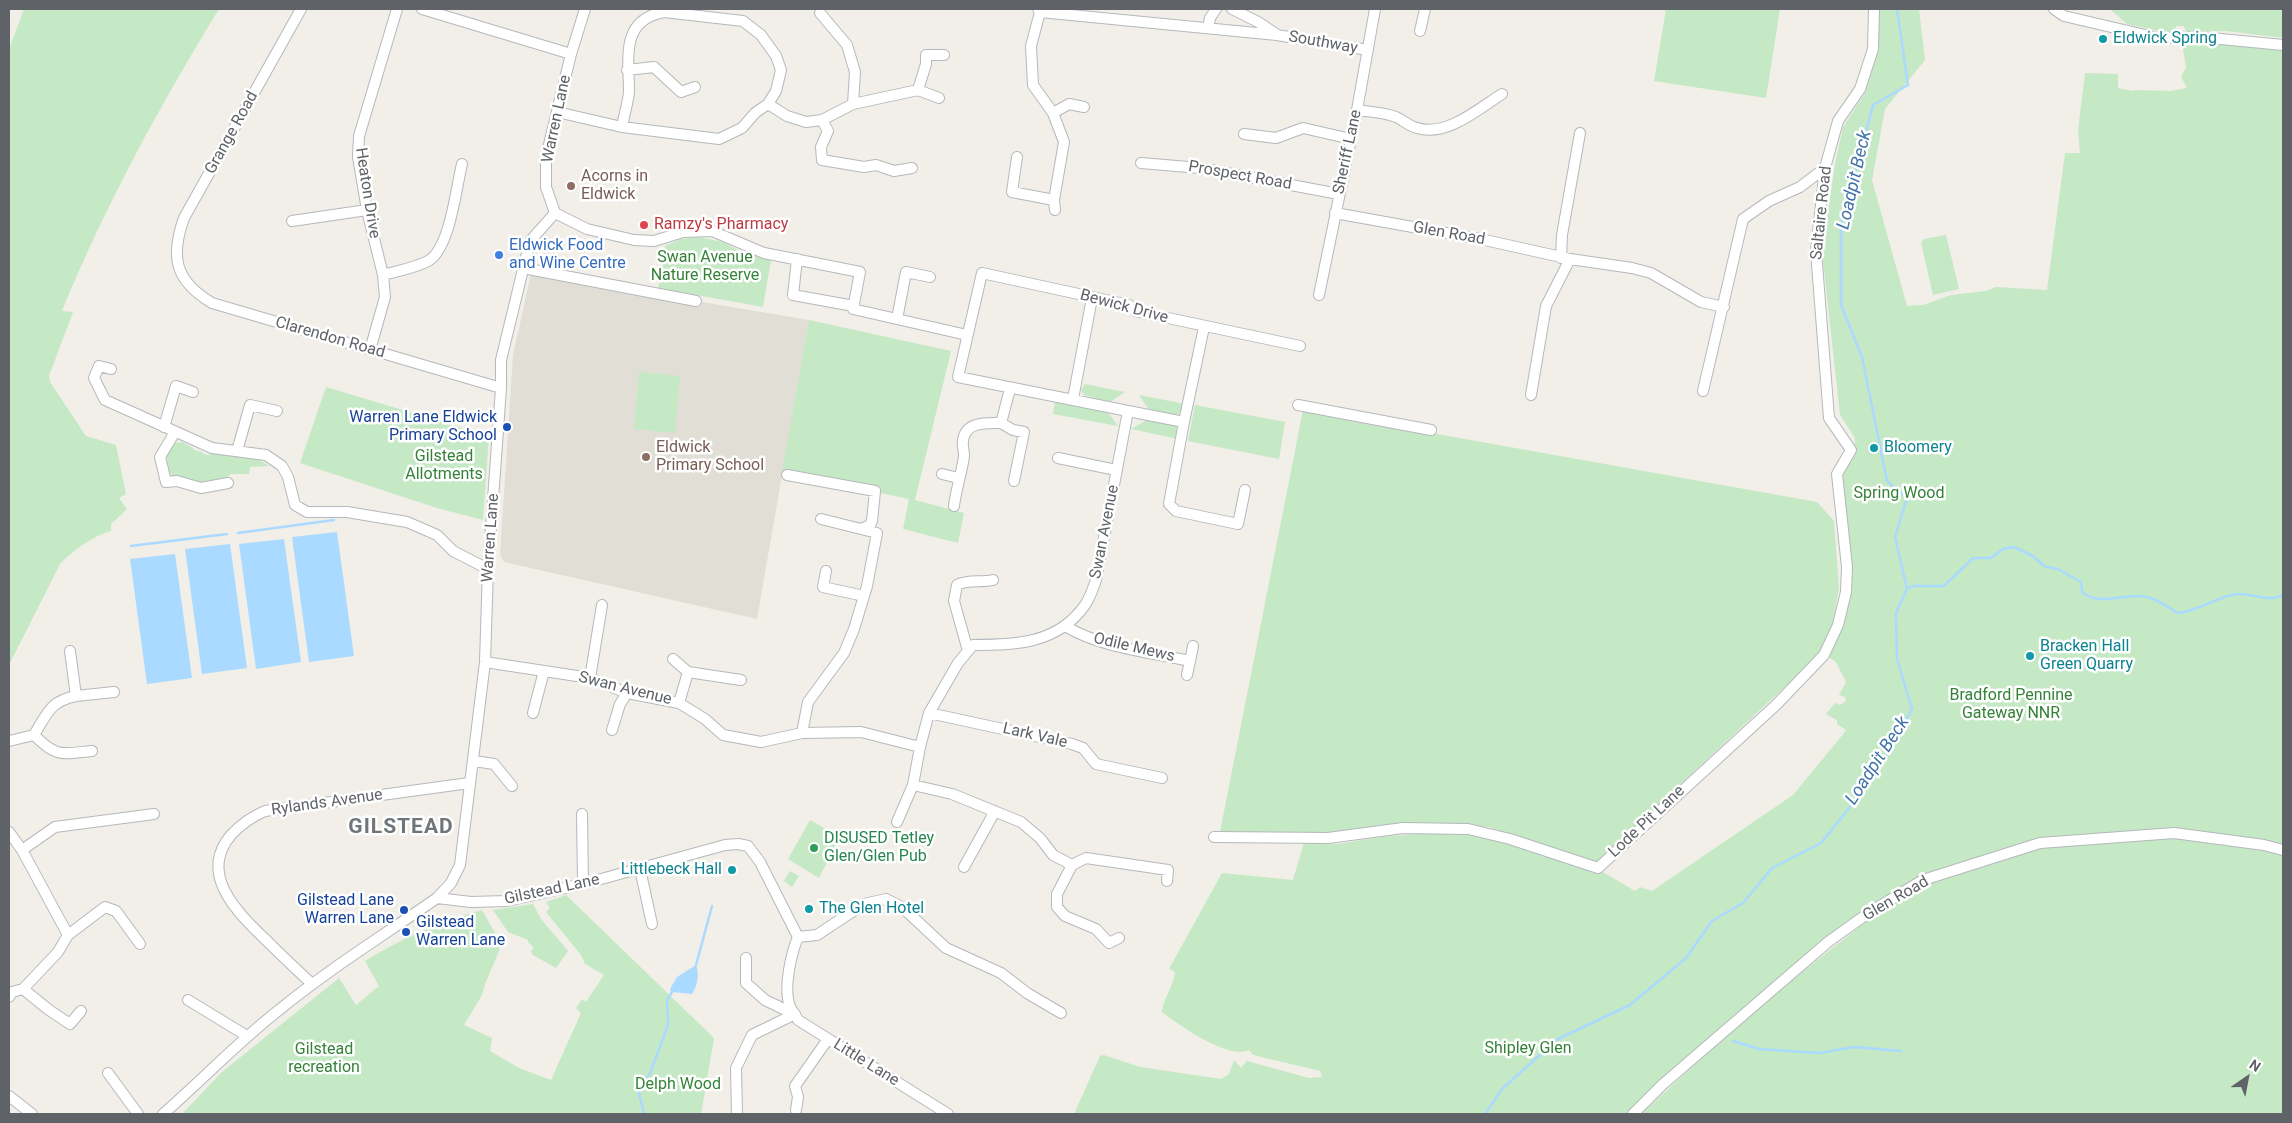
<!DOCTYPE html>
<html>
<head>
<meta charset="utf-8">
<style>
	body { margin:0 }
	#map { position:relative; width:2292px; height:1123px; overflow:hidden; background:#f1efe8; font-family:Roboto,sans-serif }
	canvas { display:block }
	.frame { position:absolute; inset:0; border:10px solid #5f6368; pointer-events:none }
	.north { position:absolute; left:2222px; top:1053px; width:50px; height:50px; -webkit-text-stroke:4px #fff; paint-order:stroke; rotate:33deg; font-size:14px; font-weight:700; line-height:20px; text-align:center; color:#5f6368 }
	.north::after { content:''; display:block; margin:auto; width:18px; height:22px; background:#5f6368; clip-path:polygon(50% 0,100% 100%,50% 72%,0 100%) }
</style>
</head>
<body>
<div id="map">
<canvas width="2292" height="1123"></canvas>
<div class="frame"></div>
<div class="north">N</div>
</div>
<script>
const context = document.querySelector('canvas').getContext('2d');
context.lineJoin = 'round';
function paint(path, color) {
  context.fillStyle = color;
  context.fill(path, 'evenodd');
}
function trace(path, color, width, dash) {
  context.strokeStyle = color;
  context.lineWidth = width;
  context.lineCap = dash ? 'butt' : 'round';
  context.setLineDash(dash || []);
  context.stroke(path);
}
function write(font, color, halo, rows, align = 'center') {
  context.font = font + ' Roboto,sans-serif';
  context.lineWidth = 5;
  context.setLineDash([]);
  context.textBaseline = 'middle';
  context.strokeStyle = halo;
  context.fillStyle = color;
  for (const [text, x, y, turn = 0] of rows) {
    context.save();
    context.translate(x, y);
    context.rotate((+turn || 0) * Math.PI / 180);
    context.textAlign = isNaN(turn) ? turn : align;
    if (halo) context.strokeText(text, 0, 0);
    context.fillText(text, 0, 0);
    context.restore();
  }
}
paint(new Path2D(`
	M532 269 696 301 809 320 757 619 504 562 500 555 513 355Z`), '#e1ded6');
paint(new Path2D(`
	M24 9H219C160 105 105 206 62 311L73 312 49 376 50 382 86 436 116 445 126 494 119 498 127 509 111 524V531C93 536 73 550 60 564L9 665V49Z
	M1666 9H1780L1766 98 1654 81Z
	M1877 9H1919L1925 60 1885 109 1872 180 1907 306 1923 305 1951 295 1986 291 1996 287 2047 290 2065 153H2080L2078 130 2085 73 2118 74V88L2132 91 2134 90 2171 91 2187 88 2181 77 2186 67 2182 43 2213 41 2283 50V1114H1641L1754 1010 1858 928 1861 924 1855 919C1775 979 1700 1044 1629 1114H1074L1100 1056 1104 1055 1140 1067 1221 1079 1229 1074 1234 1060 1241 1068 1247 1061 1309 1078 1322 1077 1320 1071 1253 1055 1249 1050C1228 1060 1179 1025 1162 1012 1163 998 1174 986 1175 972L1169 969 1222 873 1293 880 1304 843 1338 844 1381 837 1441 832 1472 834 1500 840 1598 873 1601 871 1635 891 1640 887 1652 891 1793 795 1844 733 1846 730 1837 724V720L1826 714 1835 703 1840 705 1846 701 1845 697 1839 695 1846 682 1836 662 1827 656 1846 603 1839 478 1849 457 1854 456 1855 438 1840 415 1822 252 1835 164 1843 127 1864 95 1875 61Z
	M2110 9H2283V38L2226 31 2186 32 2184 26H2176V33H2168L2127 24Z
	M1946 235 1959 289 1933 295 1921 243 1924 239Z
	M699 237 723 242 743 253 771 260 763 307 658 288 665 246 681 239Z
	M809 320 951 351 915 500 964 513 958 543 903 529 909 499 782 472Z
	M639 372 680 376 675 433 634 429Z
	M1085 384 1125 392 1110 402 1084 395 1081 390Z
	M326 387 489 436 483 520 437 508 300 463Z
	M1139 395 1185 404 1181 412 1176 415 1149 410Z
	M1055 402 1108 412 1118 426 1053 414Z
	M1195 405 1285 422 1279 459 1188 441Z
	M1303 410 1817 502 1834 521 1839 588 1833 622 1820 654 1597 862 1489 827 1442 823 1397 824 1331 833 1220 832Z
	M1147 420 1176 426 1179 432 1178 439 1131 429Z
	M182 442 193 448 194 450 202 452 203 454 209 455 211 452 260 460 269 466 250 467 249 474H231L219 482 191 483 174 477 168 471 167 454 175 443Z
	M810 820 840 837 819 878 788 859Z
	M790 871 799 876 792 887 784 881Z
	M566 895 714 1038 701 1114H182L222 1072 339 978 356 1005 379 986 365 961C402 938 440 921 482 910L500 942 499 951 485 984 482 995 464 1025 492 1038 490 1051 519 1068 551 1080 581 1013 576 1008 582 999 586 1002 604 975 585 964 581 955 546 912 550 908 546 902Z
	M533 904 541 919 568 951 556 968 533 955 531 951 534 948 528 942V940L508 932 493 910Z`), '#c5e8c5');
paint(new Path2D(`
	M337 532 354 656 309 662 292 537Z
	M284 539 301 662 256 669 239 544Z
	M230 544 247 668 202 674 185 549Z
	M175 554 192 678 147 684 130 559Z
	M696 965C700 974 697 987 692 994L672 992 670 989 677 977Z`), '#aadaff');
trace(new Path2D(`
	M238 533 334 520
	M131 546 227 534
	M1907 589 1913 586H1944L1973 558H1991L2003 549 2014 547 2033 556 2044 566 2058 569 2081 582 2082 592C2099 606 2119 595 2139 596 2154 596 2165 606 2178 613 2199 611 2216 597 2237 594 2253 593 2268 603 2283 595
	M696 965 712 906
	M1733 1041 1759 1049 1820 1053 1854 1047 1901 1051
	M644 1114 639 1093 651 1071 668 1025 667 1000 672 992
	M1485 1114 1503 1088 1558 1039 1630 1005 1686 958 1712 921 1743 903 1772 868 1821 843 1854 802 1889 751 1912 709 1897 659 1896 613 1907 589 1895 537 1907 498 1887 481 1862 357 1841 305V224L1873 105 1908 85 1897 9`), '#aadaff', 2.5);
const minor = new Path2D(`
	M301 9 184 218C170 257 175 281 212 303L501 388
	M422 9 571 54
	M1038 9 1040 12 1277 35 1368 50
	M1232 9 1258 22 1276 34
	M2054 9 2064 16 2158 38 2200 37 2283 45
	M1040 12 1031 46 1033 85 1053 113 1064 142 1054 200 1055 210
	M820 13 847 45 855 72 853 104
	M1208 28 1210 18 1216 9
	M1420 31 1425 9
	M627 70 654 67 681 92 695 87
	M918 90 939 98
	M768 104 787 116 806 122 822 120 853 104 918 90 926 64V55H944
	M1357 110C1370 112 1383 112 1396 117 1403 120 1409 126 1417 128 1447 137 1478 109 1502 94
	M557 112 622 127 719 139 742 128 755 113 768 104 776 91 781 70 776 56 761 35 743 21 664 12C620 20 629 58 629 92 628 103 624 115 622 127
	M1053 113 1069 104 1084 107
	M822 120 828 131 821 147 822 160 864 167 876 165 894 171 912 168
	M1244 134 1276 138 1303 128 1351 139
	M1017 157 1012 192 1054 200
	M1141 163 1200 168 1339 194
	M555 213 587 229 634 240 654 241 683 232 712 231 764 253 860 272 853 309 967 335
	M1335 213 1485 240 1570 259 1632 268 1651 273 1701 302 1724 307
	M292 221 367 210
	M1561 258 1562 235 1580 133
	M797 259 793 295 854 306
	M523 268 696 301
	M383 275C397 271 415 268 428 261 450 249 456 188 462 164
	M1319 295 1357 110 1375 9
	M897 319 906 272 930 277
	M1204 327 1184 422 1169 504 1176 511 1238 524 1245 490
	M370 350 385 297 383 275 367 210 358 157 359 136 397 9
	M111 369 99 366 94 378 105 400 212 448 266 455 282 466 288 477 295 505 307 512H347L407 522 437 535 453 551 488 569
	M1703 391 1743 219 1769 201 1800 187 1825 168
	M1531 395 1546 306 1570 259
	M1073 399 1092 298
	M1298 405 1431 430
	M1128 411 1184 422
	M1001 423 1013 430 1024 432 1014 481
	M164 427 176 386 193 392
	M175 432 160 457 166 482 177 481 201 488 228 483
	M237 451 250 405 277 411
	M1058 458 1116 470
	M942 474 958 478
	M787 475 875 491 872 521 870 525 863 528
	M954 506C956 489 962 472 964 456 964 450 962 445 963 440 966 421 987 423 1001 423L1010 389
	M826 571 823 587 864 596
	M1065 626C1102 648 1148 652 1190 661L1193 646
	M968 651 954 601 957 585C968 579 981 583 993 580
	M673 659 688 672 741 680
	M485 662 590 678 627 693 679 703 705 719 723 735 761 742 802 733 861 732 920 747 929 713 958 663 973 645C1015 645 1058 644 1085 605 1090 598 1093 588 1096 580L1128 411 958 377 982 273 1129 305 1135 311 1300 346
	M1187 675 1190 661
	M590 678 602 605
	M76 696 114 692
	M679 703 688 672
	M533 713 544 671
	M929 713 1072 744 1083 748 1096 764 1162 778
	M612 730 620 704 627 693
	M802 733 808 702 844 653 854 629 867 586 877 533 821 519
	M34 735C47 714 50 701 76 696L70 651
	M9 741 34 735C57 758 61 754 92 751
	M474 761 494 764 512 786
	M913 785 920 747
	M582 814 583 884
	M897 822 913 785 952 794 1021 822 1040 838 1053 855 1072 865 1086 858 1168 870 1167 881
	M9 832 22 850 68 935
	M1214 837 1328 838 1403 828 1468 829 1510 839 1598 868 1776 705 1824 655 1838 625 1846 592 1847 567 1837 474 1851 450 1829 418 1816 251 1825 168 1838 121 1860 89 1873 49 1874 9
	M22 850 55 827 154 814
	M1072 865 1057 894V907L1065 916 1096 929 1109 943 1119 938
	M964 867 995 811
	M640 869 652 924
	M437 898 471 902 507 901 583 884 725 845 738 844 748 846 760 862 798 937C791 954 783 989 790 1007 792 1011 796 1016 798 1020L948 1114
	M798 937 817 935 864 904 886 899 902 907 946 948 1001 973 1027 993 1061 1013
	M746 958V983L765 1000 794 1014
	M312 984C297 970 282 956 267 941 239 914 197 875 231 835 241 824 251 817 265 811L469 783
	M23 989 49 1010 70 1024 81 1011
	M9 997 12 992 23 989 58 952 68 935 105 907 116 911 140 944
	M188 1000 247 1036
	M108 1073 138 1114
	M9 1096 32 1114
	M796 1110 798 1097 795 1086 828 1039
	M163 1114C202 1080 238 1042 279 1010 329 969 384 935 437 898L451 883 460 865 485 662 488 569 501 388V360L526 257 531 240 555 213 546 187V157L571 54 585 9
	M737 1114 736 1068 752 1035 795 1014
	M1633 1114 1662 1085 1828 942 1867 914 1923 880 2040 843 2174 833 2264 845 2283 850`);
trace(minor, '#b5b8bc', 12);
trace(minor, '#fff', 10);
for (const [x, y, r, color] of [
	[2103,39,5,"#0f9aa8"],
	[571,186,5,"#8d6e63"],
	[644,225,5,"#e0444e"],
	[499,255,5,"#3f7fe0"],
	[507,427,5,"#1a4fb4"],
	[1874,448,5,"#0f9aa8"],
	[646,457,5,"#8d6e63"],
	[2030,656,5,"#0f9aa8"],
	[814,848,5,"#2e9e5b"],
	[732,870,5,"#0f9aa8"],
	[809,909,5,"#0f9aa8"],
	[404,910,5,"#1a4fb4"],
	[406,932,5,"#1a4fb4"]
]) {
  const dot = new Path2D();
  dot.arc(x, y, r, 0, 2 * Math.PI);
  context.fillStyle = color;
  context.fill(dot);
  trace(dot, '#fff', 2);
}
write('16px', '#0d838f', '#fff', [
	["Eldwick Spring",2113,39],
	["Bloomery",1884,448],
	["Bracken Hall",2040,647],
	["Green Quarry",2040,665],
	["Littlebeck Hall",722,870,"right"],
	["The Glen Hotel",819,909]
], 'left');
write('16px', '#5f6368', '#fff', [
	["Southway",1323,43,10],
	["Warren Lane",557,119,-78],
	["Grange Road",232,133,-61],
	["Sheriff Lane",1348,152,-78],
	["Prospect Road",1240,176,10],
	["Heaton Drive",367,193,81],
	["Saltaire Road",1822,213,-84],
	["Glen Road",1449,234,10],
	["Bewick Drive",1124,307,15],
	["Clarendon Road",330,338,16],
	["Swan Avenue",1105,532,-79],
	["Warren Lane",491,538,-86],
	["Odile Mews",1134,648,13],
	["Swan Avenue",625,689,14],
	["Lark Vale",1035,736,13],
	["Rylands Avenue",327,803,-8],
	["Lode Pit Lane",1647,822,-43],
	["Gilstead Lane",552,890,-12],
	["Glen Road",1896,899,-30],
	["Little Lane",866,1063,32]
]);
write('16px', '#785e54', '#fff', [
	["Acorns in",581,177],
	["Eldwick",581,195],
	["Eldwick",656,448],
	["Primary School",656,466]
], 'left');
write('16px', '#be3a42', '#fff', [
	["Ramzy's Pharmacy",654,225]
], 'left');
write('16px', '#366cbe', '#fff', [
	["Eldwick Food",509,246],
	["and Wine Centre",509,264]
], 'left');
write('16px', '#348238', '#fff', [
	["Swan Avenue",705,258],
	["Nature Reserve",705,276],
	["Gilstead",444,457],
	["Allotments",444,475],
	["Spring Wood",1899,494],
	["Bradford Pennine",2011,696],
	["Gateway NNR",2011,714],
	["Shipley Glen",1528,1049],
	["Gilstead",324,1050],
	["recreation",324,1068],
	["Delph Wood",678,1085]
]);
write('16px', '#164399', '#fff', [
	["Warren Lane Eldwick",497,418],
	["Primary School",497,436],
	["Gilstead Lane",394,901],
	["Warren Lane",394,919],
	["Gilstead",416,923,"left"],
	["Warren Lane",416,941,"left"]
], 'right');
write('16px', '#27864d', '#fff', [
	["DISUSED Tetley",824,839],
	["Glen/Glen Pub",824,857]
], 'left');
write('italic 18px', '#4174aa', '#fff', [
	["Loadpit Beck",1855,180,-77],
	["Loadpit Beck",1878,761,-57]
]);
context.letterSpacing = '1px';
write('bold 21px', '#70757a', '#fff', [
	["GILSTEAD",401,828]
]);
context.letterSpacing = '0px';
</script>
</body>
</html>
